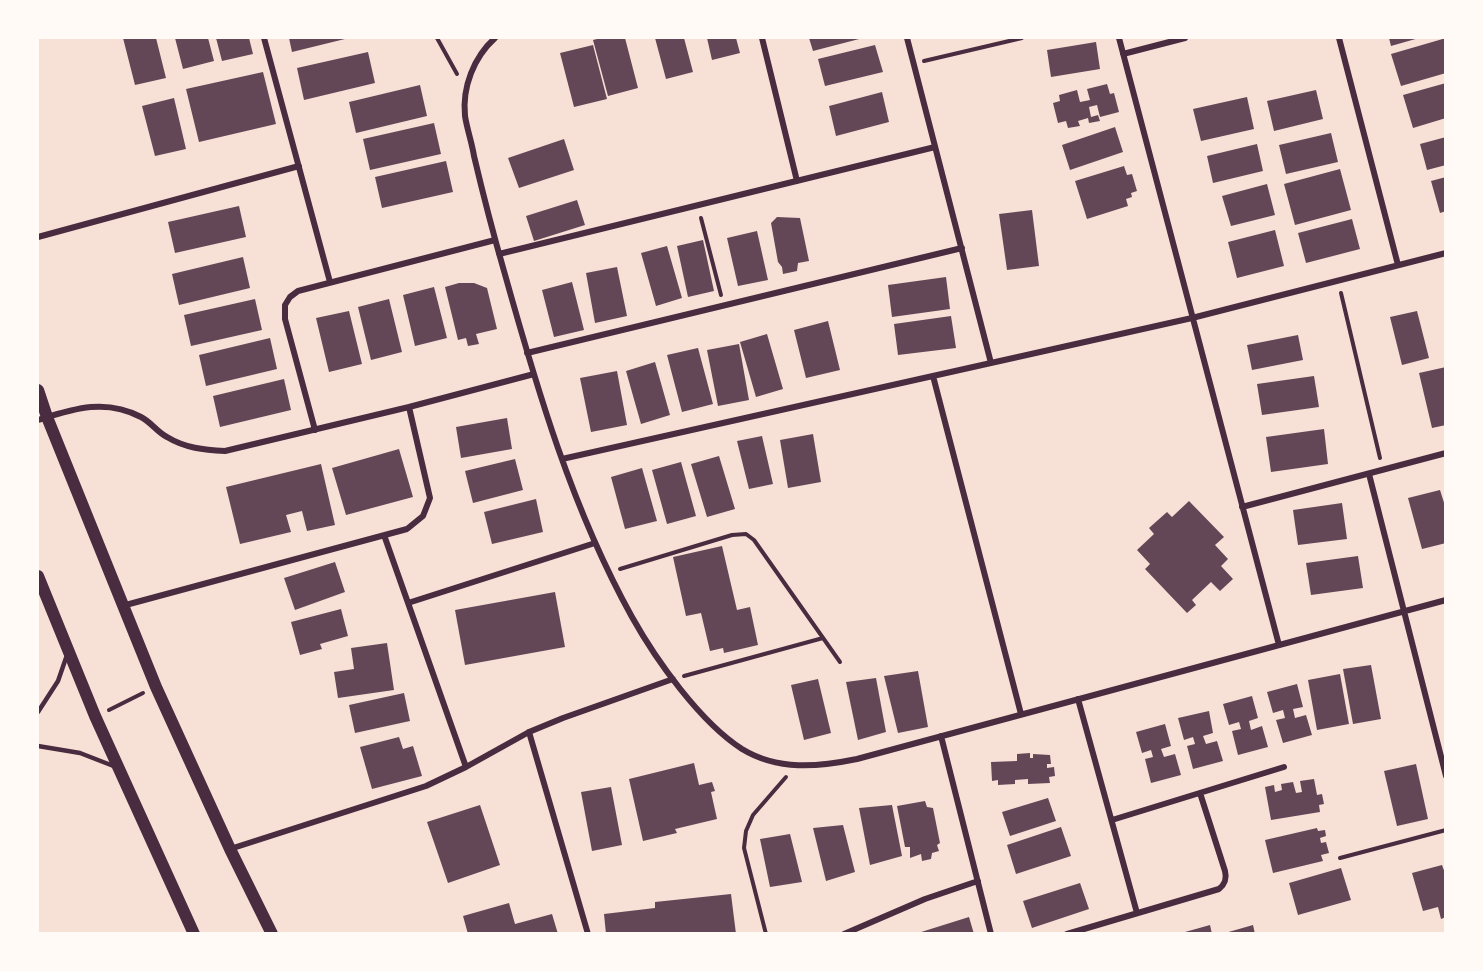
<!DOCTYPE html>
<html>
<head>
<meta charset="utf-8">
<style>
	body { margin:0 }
	#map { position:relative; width:1483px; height:971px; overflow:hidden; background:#f7e1d7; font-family:"Varela Round",sans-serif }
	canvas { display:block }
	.frame { position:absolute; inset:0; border:39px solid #fffaf5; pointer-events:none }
</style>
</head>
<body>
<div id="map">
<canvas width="1483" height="971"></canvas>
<div class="frame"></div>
</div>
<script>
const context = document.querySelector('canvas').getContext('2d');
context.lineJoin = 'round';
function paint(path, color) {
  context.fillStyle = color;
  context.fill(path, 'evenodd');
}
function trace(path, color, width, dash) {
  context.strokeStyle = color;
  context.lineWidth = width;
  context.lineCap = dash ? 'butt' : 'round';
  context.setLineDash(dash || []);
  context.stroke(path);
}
paint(new Path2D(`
	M123 38H156L166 78 135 85Z
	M175 38H208L214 61 183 69Z
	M216 38H249L253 54 222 61Z
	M289 38H349L292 52Z
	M601 38H625L638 88 608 96 593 40Z
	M655 38H684L693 72 666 79Z
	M707 38H736L740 53 712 60Z
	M809 38H863L813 51Z
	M1389 38H1419L1391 46Z
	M1446 38V73L1401 86 1391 54Z
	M1096 42 1100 69 1051 77 1047 50Z
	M593 45 607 99 574 107 560 53Z
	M875 45 883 72 825 86 818 59Z
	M368 52 375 83 304 100 297 68Z
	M263 72 276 124 199 142 186 89Z
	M1446 83V118L1413 128 1403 95Z
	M1107 84 1110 94 1114 93 1119 112 1100 117 1097 105 1089 107 1091 117 1098 115 1100 121 1089 123 1088 118 1078 121 1080 126 1068 128 1066 121 1058 123 1053 103 1060 101 1059 95 1077 90 1080 102 1090 100 1087 89Z
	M420 85 427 116 356 133 349 102Z
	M1316 90 1323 119 1274 131 1267 101Z
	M882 92 889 122 836 136 829 106Z
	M1247 97 1254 129 1201 141 1193 109Z
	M174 98 186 149 155 156 142 106Z
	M434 123 441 154 370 170 363 139Z
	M1115 127 1123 152 1070 170 1062 145Z
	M1331 133 1338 162 1286 174 1279 145Z
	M1446 137V165L1427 170 1420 144Z
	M564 139 574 170 519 188 508 158Z
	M1257 144 1263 171 1213 183 1207 156Z
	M446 161 453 192 382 208 375 177Z
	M1124 166 1127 175 1132 174 1137 191 1131 193 1132 197 1126 199 1128 206 1087 219 1075 181Z
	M1340 169 1351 210 1295 225 1284 184Z
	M1446 177V211L1440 213 1431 181Z
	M1267 184 1275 215 1231 226 1222 196Z
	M577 200 585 225 534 241 526 216Z
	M239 206 246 237 175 253 168 222Z
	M1032 210 1039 266 1007 270 999 214Z
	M777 217 800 218 809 261 798 263 797 271 783 274 782 267 778 262 771 223Z
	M1352 219 1360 249 1306 263 1298 233Z
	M1275 230 1284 266 1237 278 1228 242Z
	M757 231 768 280 738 286 727 238Z
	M703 240 714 291 688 297 677 246Z
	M667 246 682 298 656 306 641 253Z
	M243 257 250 288 179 305 172 274Z
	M617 267 627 316 595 323 586 273Z
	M946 277 950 309 892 317 888 285Z
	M572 282 584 330 554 337 542 290Z
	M459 283H474L487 288 497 329 476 334 479 344 468 346 466 338 458 340 445 287Z
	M434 287 447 338 415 346 403 295Z
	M255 299 262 330 191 346 184 315Z
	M389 299 402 352 371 360 358 307Z
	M349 311 362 364 329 372 316 318Z
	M1417 311 1429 358 1402 365 1390 317Z
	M951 316 956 348 898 355 894 324Z
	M828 321 840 370 806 378 794 330Z
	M767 334 783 389 756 397 740 342Z
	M1298 335 1303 360 1252 370 1247 345Z
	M270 338 277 369 206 386 199 355Z
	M739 344 749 400 718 406 707 350Z
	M698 348 713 404 682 412 667 355Z
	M655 362 670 415 641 424 626 371Z
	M1446 367V425L1432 428 1419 373Z
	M617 371 627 425 591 432 580 378Z
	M1314 376 1319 407 1262 415 1257 384Z
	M284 379 291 410 220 427 213 396Z
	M507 418 512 449 461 458 456 427Z
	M1324 429 1328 464 1271 472 1266 437Z
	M813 434 821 482 788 488 780 440Z
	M762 436 773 484 749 489 737 441Z
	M399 449 413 497 346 515 332 468Z
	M719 456 735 509 707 517 691 464Z
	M515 459 523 490 473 503 465 471Z
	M681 462 696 516 667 524 652 470Z
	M321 464 335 525 307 531 302 511 286 515 291 532 240 544 226 487Z
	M642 468 657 521 625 529 611 477Z
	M1440 490 1446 509V543L1422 549 1408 498Z
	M536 499 543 532 492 544 484 512Z
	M1189 501 1224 537 1215 545 1228 559 1221 566 1233 579 1220 591 1211 582 1192 600 1196 605 1187 613 1145 569 1150 564 1137 550 1154 534 1149 528 1167 512 1172 517Z
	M1342 503 1347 539 1298 545 1293 510Z
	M722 546 737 610 750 607 758 645 724 653 723 648 710 651 701 613 686 616 673 557Z
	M1358 556 1363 588 1311 595 1306 563Z
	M335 562 345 592 295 610 284 578Z
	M555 592 565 647 465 665 455 610Z
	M341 609 348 636 320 644 322 649 300 655 291 622Z
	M387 643 394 690 338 698 334 672 354 669 351 648Z
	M1371 665 1381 719 1353 724 1343 669Z
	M918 671 928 727 898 733 884 676Z
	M1340 674 1349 724 1317 730 1308 680Z
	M876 678 886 732 858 740 846 682Z
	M818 679 831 733 804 740 791 685Z
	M1297 684 1303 707 1293 709 1295 718 1306 715 1312 735 1283 743 1276 720 1285 718 1283 710 1273 713 1267 692Z
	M404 693 410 721 355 733 349 705Z
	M1252 696 1258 718 1249 721 1251 730 1262 726 1268 747 1238 755 1232 731 1241 729 1239 722 1229 725 1223 704Z
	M1209 711 1213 733 1203 736 1206 744 1217 741 1223 761 1193 769 1187 746 1195 744 1193 737 1184 740 1178 718Z
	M1165 724 1171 746 1161 749 1164 757 1175 754 1181 775 1151 783 1145 759 1153 757 1151 750 1142 753 1136 732Z
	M399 737 403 749 413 746 422 776 372 789 360 747Z
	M1030 753V758H1033V754L1050 755 1051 764H1047V768L1054 767 1055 776 1049 777 1050 783 1028 784V779L1015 780V784L998 785V780L992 781 991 762 1017 761V754Z
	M694 763 699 785 712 782 715 791 711 792 717 819 675 829 677 833 643 841 629 779Z
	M1416 764 1428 819 1397 826 1384 771Z
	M1314 779 1317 795 1322 794 1324 804 1319 805 1320 812 1271 820 1265 787 1274 785 1275 792 1282 790 1281 784 1293 782 1296 793 1302 792 1300 781Z
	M611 787 622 845 592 851 581 792Z
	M1048 798 1056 821 1010 836 1002 812Z
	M925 801 927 807 933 808 940 843 937 845 939 851 932 853 931 859 922 861 921 854 910 858V847H905L897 806Z
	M480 805 500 865 448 883 427 822Z
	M892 805 902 856 870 865 859 808Z
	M843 825 855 872 826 881 813 828Z
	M1061 827 1071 856 1016 874 1007 845Z
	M1317 828 1318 831 1325 830 1326 836 1320 838 1321 843 1326 842 1329 853 1321 855 1323 861 1273 873 1265 840Z
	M790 834 802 882 770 887 760 839Z
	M1442 865 1446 876V917L1441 919 1438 907 1423 911 1412 873Z
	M1341 868 1351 900 1298 915 1289 883Z
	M1080 883 1089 909 1032 928 1023 901Z
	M731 894 736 934H606L604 914 655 908V902Z
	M509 903 515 924 552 914 558 934H468L463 916Z
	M969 917 974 934H918V933Z
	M1210 925 1212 934H1185V932Z
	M1253 925 1255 934H1225V933Z`), '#644757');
trace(new Path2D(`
	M437 38 457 74
	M924 61 1022 38
	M701 218 721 295
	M1341 293 1380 458
	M620 569 732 535 746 534 754 540 840 662
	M684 676 823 638
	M109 710 143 693
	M1340 858 1446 830
	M766 934 744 848 746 831 753 815 786 777`), '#4a2c40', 4);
trace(new Path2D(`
	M38 712 58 681 67 655
	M38 746 80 753 116 767`), '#4a2c40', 4.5);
trace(new Path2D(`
	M264 38 330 282
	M495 38C474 57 462 87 465 116 467 129 472 143 474 156 483 194 493 233 504 271 537 389 572 509 632 617 656 660 700 722 742 749 778 771 818 767 857 759L1446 600
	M762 38 797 181
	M907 38 991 363
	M1119 38 1279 645
	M1339 38 1398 265
	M1123 54 1185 38
	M38 237 299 166
	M499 254 935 147
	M527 353 962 248
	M933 376 1021 714
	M38 420C73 409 105 398 141 417 151 422 157 432 167 437 185 448 204 450 225 451L409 407 534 374
	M315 430 285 319V305L290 297 298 291 495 240
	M562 459 1192 318 1446 253
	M1369 474 1446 776
	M1242 507 1446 453
	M384 535 466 767
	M408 603 595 543
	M122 606 407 529 423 516 430 498 409 407
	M1078 699 1137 913
	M529 732 588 934
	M941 736 991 934
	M1112 820 1284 767
	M230 849 426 786 466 767 529 732 563 718 673 679
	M844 934 925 899 978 881
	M1067 934 1219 889C1225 884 1227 879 1225 871L1200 793`), '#4a2c40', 6);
trace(new Path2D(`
	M38 390 47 417 156 687 230 849 272 934
	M38 576 95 716 194 934`), '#4a2c40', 12);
</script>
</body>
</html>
